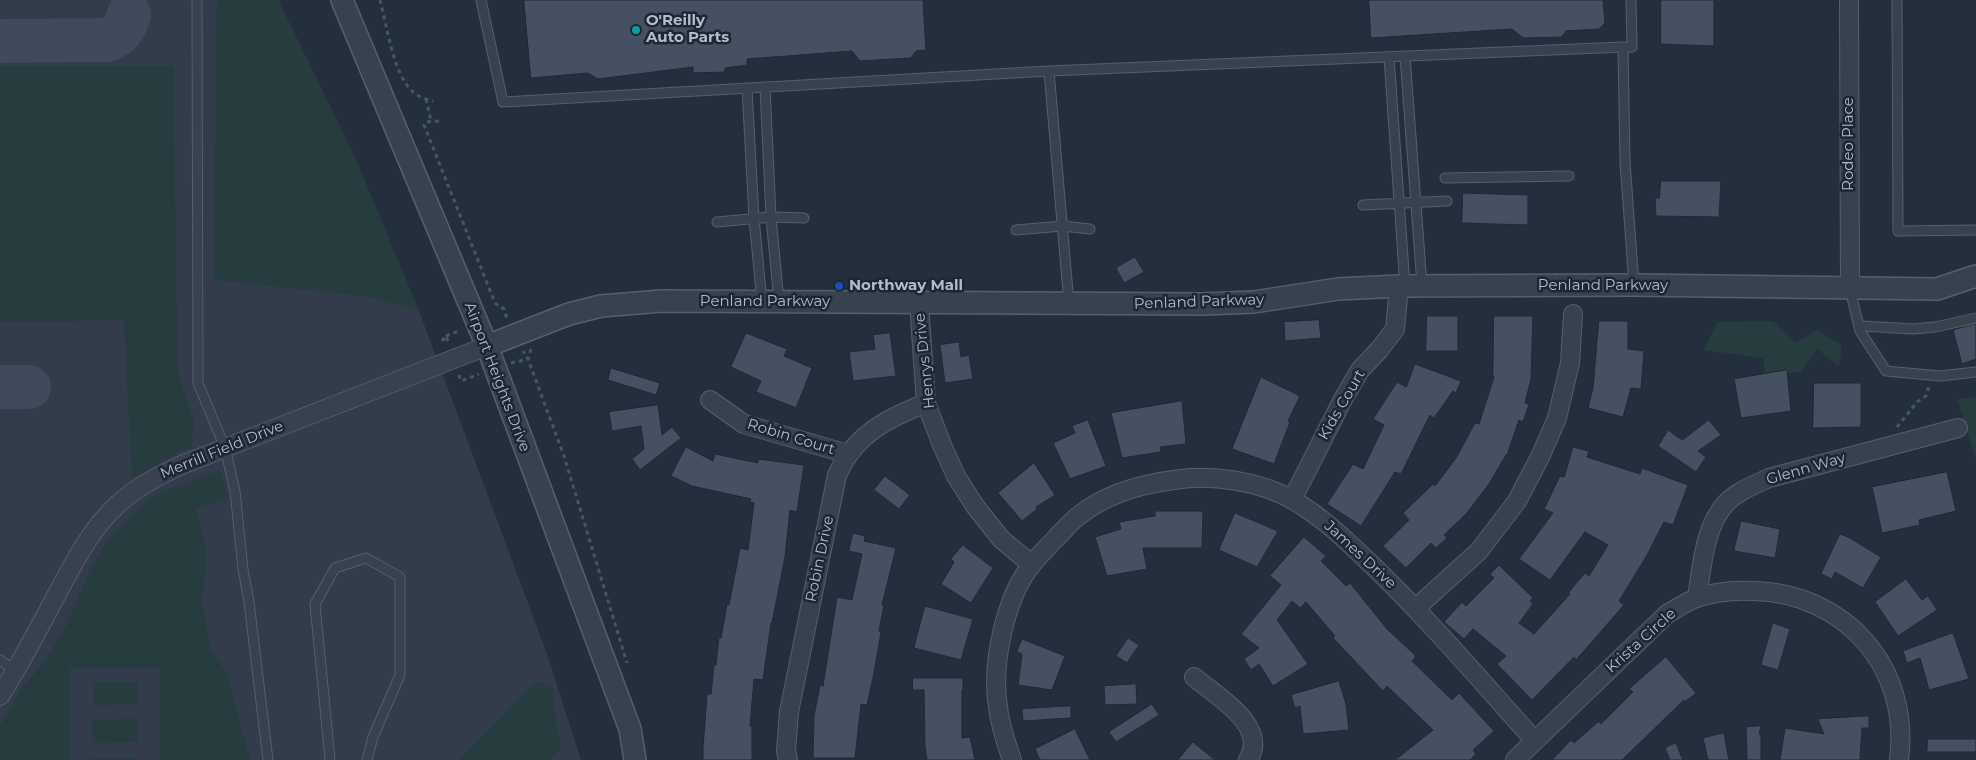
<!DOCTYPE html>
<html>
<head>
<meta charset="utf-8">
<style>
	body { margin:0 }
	canvas { display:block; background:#242f3e }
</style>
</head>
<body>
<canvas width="1976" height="760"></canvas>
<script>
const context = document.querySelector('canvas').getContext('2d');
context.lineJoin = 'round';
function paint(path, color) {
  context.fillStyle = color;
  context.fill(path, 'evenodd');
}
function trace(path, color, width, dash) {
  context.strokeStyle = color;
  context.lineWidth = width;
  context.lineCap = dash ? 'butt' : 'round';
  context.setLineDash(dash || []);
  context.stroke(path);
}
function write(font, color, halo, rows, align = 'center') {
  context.font = font + ' Montserrat,sans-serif';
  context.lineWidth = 5;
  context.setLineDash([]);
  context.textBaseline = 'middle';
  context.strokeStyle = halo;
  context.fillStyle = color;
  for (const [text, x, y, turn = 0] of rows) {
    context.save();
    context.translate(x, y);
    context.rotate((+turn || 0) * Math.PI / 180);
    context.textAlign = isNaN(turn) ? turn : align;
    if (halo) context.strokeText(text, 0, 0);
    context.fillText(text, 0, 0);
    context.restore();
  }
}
paint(new Path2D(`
	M0 0H278L354 155 419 311 547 654 581 760H0Z`), '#323c4b');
paint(new Path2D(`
	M217 0H278L354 155 419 311 364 296 214 280Z
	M0 66H173L177 336 179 378 193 419 192 446 132 477 124 320 0 322Z
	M1773 321 1796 343 1817 330 1842 346 1839 366 1817 349 1801 372 1766 375 1763 358 1704 350 1717 322Z
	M1976 397V460L1957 399Z
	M220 470 228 497 196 509 205 545 206 567 202 600 209 644 228 677 250 760H160V668H70V760H0V726L21 689 42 665 66 627 89 572 103 547 117 530 151 497Z
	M536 681 552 687 556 723 561 748 550 760H461V758Z
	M93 682H138V704L93 705Z
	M138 719V742L93 743 92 720Z
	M92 758H137V760H92Z`), '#263c3f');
trace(new Path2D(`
	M0 41 107 40C120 35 126 27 129 14
	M0 387H29`), '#3f4a5a', 44);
const building = new Path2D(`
	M524 0H923L926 50 916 51 911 58 860 61 852 51 747 59V65L725 68V72L693 73V67L598 79 588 73 531 78Z
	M1369 0H1603L1605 23 1599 29 1566 31 1562 37 1523 38 1512 29 1371 38Z
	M1661 0H1714V46L1661 44Z
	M1661 181H1721L1719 217 1656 216 1655 198H1659Z
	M1463 193 1528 195V225L1462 223Z
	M1135 257 1144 272 1124 283 1116 268Z
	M1427 316H1458V351H1426Z
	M1494 316H1533L1531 379 1525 403 1529 404 1523 422 1519 420 1507 455H1506L1489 484 1467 513 1444 535 1447 538 1436 548 1431 543 1406 568 1383 546 1409 520 1403 513 1433 484 1435 486 1456 458 1475 423 1479 424 1494 377 1493 376Z
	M1319 320 1321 338 1285 341 1284 322Z
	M1599 321H1628V349L1644 351 1641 389 1631 388 1623 417 1588 408 1593 388Z
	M1976 324V359L1962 364 1953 330Z
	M746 333 787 349 784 356 812 368 796 408 756 392 761 381 731 367Z
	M890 333 896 376 853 381 849 352 875 349 873 335Z
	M959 342 961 357 969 355 973 379 945 383 940 345Z
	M1415 364 1461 381 1456 393 1453 391 1434 418 1430 415 1401 474 1395 472 1361 526 1327 504 1353 464 1363 469 1384 425 1373 419 1397 382 1406 387Z
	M611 368 660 383 656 395 608 380Z
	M1787 370 1791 411 1741 418 1734 379Z
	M1261 377 1300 396 1288 421 1290 422 1274 464 1232 449Z
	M1814 383H1861V427L1813 428Z
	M1182 401 1186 444 1160 447 1161 452 1122 458 1111 413Z
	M658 405 662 435 672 427 681 438 640 470 632 459 644 449 641 426 612 431 609 412Z
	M1088 420 1106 466 1070 479 1053 443 1075 433 1072 426Z
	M1709 420 1721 435 1698 451 1706 457 1696 472 1658 446 1668 430 1682 440Z
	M686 447 713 461 715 454 758 463V459L804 465 797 512 790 510 785 557 772 623H771L763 680 754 679 750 726H752V760H703V748L707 694H711L714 665H716L719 637 721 638 727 604 729 605 740 548 748 550 754 503 750 502 751 499 692 486 671 476Z
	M1573 447 1589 451 1587 457 1640 474 1642 468 1688 485 1673 525 1664 522 1646 557 1619 601 1624 605 1576 660 1574 657 1532 700 1497 664 1506 656 1473 629 1464 639 1444 622 1462 602 1466 606 1494 578 1490 574 1499 565 1533 598 1530 601 1533 604 1519 623 1534 634 1570 594 1568 593 1585 573 1589 576 1608 545 1585 532 1550 580 1519 559 1553 513 1544 509 1560 476 1564 477Z
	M1034 463 1055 495 1036 507 1037 509 1022 521 998 493Z
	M1947 472 1956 511 1919 520 1920 525 1882 533 1872 487Z
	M885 476 910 495 899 509 874 490Z
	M1155 511H1203L1202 548H1143L1147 569 1107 576 1095 537 1121 529 1119 522 1155 516Z
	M1235 513 1278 531 1257 567 1219 550Z
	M1741 521 1780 529 1775 558 1734 551Z
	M853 533 865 536 864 541 896 548 882 605H884L879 631 881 632 874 673 867 705 861 704 855 758H813L814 716 820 685 823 686 837 597 852 600 862 554 849 551Z
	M1840 534 1848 537 1881 557 1863 588 1835 572 1832 579 1821 574Z
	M1304 537 1326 556 1321 561 1346 586 1350 583 1387 629 1416 656 1412 661 1452 700 1459 693 1494 731 1473 750 1476 754 1470 760H1395L1433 730 1387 686 1383 691 1333 638 1335 636 1306 602 1300 608 1292 601 1277 620 1308 664 1273 686 1259 664 1251 670 1244 659 1259 648 1241 634 1281 585 1270 576Z
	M963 545 993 568 971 603 941 584 954 562 951 559Z
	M1906 579 1922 600 1928 596 1937 610 1898 636 1875 602Z
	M925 606 973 619 961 660 914 648Z
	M1773 623 1790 629 1778 670 1761 665Z
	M1953 633 1969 679 1929 690 1920 658 1907 663 1903 651Z
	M1128 638 1139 645 1127 663 1116 656Z
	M1022 639 1065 656 1052 690 1018 685 1022 654 1017 652Z
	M1666 657 1696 693 1685 702 1684 700 1622 760H1552L1571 740 1574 743 1599 721 1601 724 1633 692 1629 689Z
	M913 678H963V690H962V738L970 737 975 760H927L925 747 924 690H913Z
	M1339 681 1346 704 1349 730 1303 734 1300 706 1295 708 1291 695Z
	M1136 684 1137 704 1105 705 1104 686Z
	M1152 704 1159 715 1116 742 1109 732Z
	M1071 706V718L1023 721 1022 709Z
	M1869 716V728H1862L1860 760H1780L1785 728 1824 734 1818 719Z
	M1761 726 1759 734 1761 736V760H1747L1746 727Z
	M1075 729 1090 760H1040L1035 749Z
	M1724 733 1729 760H1708L1703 738Z
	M1928 739H1976V752H1927Z
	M1193 742 1215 760H1178Z
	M1676 743 1683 760H1670L1665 748Z`);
paint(building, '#455162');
trace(building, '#1f2835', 1);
const service = new Path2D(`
	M197 0 198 383 225 448 235 491 243 569 249 602 268 760
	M481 0 503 102 1049 71 1623 47
	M1631 0 1632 47H1623L1625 162 1634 285
	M1897 0 1898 231 1976 230
	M1405 56 1422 285
	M1389 57 1405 286
	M1049 71 1069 304
	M765 87 771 217 779 302
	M747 88 754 218 762 302
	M1445 178 1569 176
	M1363 205 1447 201
	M717 222 771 217 804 218
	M1016 230 1062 226 1090 229
	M1850 289 1860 331 1886 371 1940 376 1976 372
	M1859 323 1862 326 1913 329 1935 327 1976 318
	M0 660 15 671
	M330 760 315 604 335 568 366 558 400 577V675L373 737 367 760`);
const minor = new Path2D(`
	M1849 0 1850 288
	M919 303 926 403 942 445 956 476 975 506 1001 539 1031 564
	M710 400 744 424 848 454
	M1292 500 1342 401 1360 370 1379 350 1395 329 1399 286
	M1697 598C1702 567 1704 527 1726 503 1738 491 1754 485 1769 478L1958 428
	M1416 608 1479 551 1517 501 1540 457 1557 418 1570 363 1573 314
	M1194 677C1216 696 1270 726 1248 760
	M0 696C21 663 39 628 57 594 74 563 90 530 116 506 136 487 160 475 184 464L487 346
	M788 760 786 751 789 712 837 475C841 468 844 460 849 454 868 427 897 415 926 403
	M1012 760C1006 743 1000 725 998 707 991 665 1005 596 1033 563 1040 554 1049 546 1056 538 1063 531 1070 523 1077 517 1104 495 1141 484 1174 480 1212 474 1259 481 1293 500 1324 518 1349 543 1374 567 1431 622 1482 682 1535 741
	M1515 760 1667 614C1676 609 1687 601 1697 598 1714 592 1735 590 1753 591 1846 593 1911 668 1899 760`);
const tertiary = new Path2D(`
	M342 0 487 346 630 729 635 760
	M487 346 569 314 601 306 661 301 1203 304 1254 302 1338 289 1399 286 1634 285 1937 289 1976 276`);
trace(service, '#565f6c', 11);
trace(minor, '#565f6c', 20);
trace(tertiary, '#565f6c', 24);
trace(new Path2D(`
	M380 0C387 26 393 73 412 91 418 97 426 99 433 101
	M426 99 431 121
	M439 121 426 122 424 125 493 298 496 304 504 309 507 319
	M446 336 461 330
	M442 341 446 336 449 345
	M531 349 528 359 564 456 627 663
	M511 363 528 359 523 351
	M459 375 461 381 479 374
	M1897 427 1917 402 1926 396 1929 386`), '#44595c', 3, [4, 4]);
trace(service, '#38414e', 9);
trace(minor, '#38414e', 18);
trace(tertiary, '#38414e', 21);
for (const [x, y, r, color] of [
	[636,30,5,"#0f9aa8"],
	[839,286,5,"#1a4fb4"]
]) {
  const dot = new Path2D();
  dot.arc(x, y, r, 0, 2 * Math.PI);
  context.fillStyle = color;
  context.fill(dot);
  trace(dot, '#1d2633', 2);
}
write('bold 15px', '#b4bcc9', '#1d2633', [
	["O'Reilly",646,21],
	["Auto Parts",646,38],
	["Northway Mall",849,286]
], 'left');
write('15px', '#b4bcc9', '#1d2633', [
	["Rodeo Place",1849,144,-90],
	["Penland Parkway",1603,286],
	["Penland Parkway",765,302],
	["Penland Parkway",1199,302,-2],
	["Henrys Drive",925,361,-96],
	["Airport Heights Drive",497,377,69],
	["Kids Court",1342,405,-60],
	["Robin Court",791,437,17],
	["Merrill Field Drive",222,450,-22],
	["Glenn Way",1806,469,-16],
	["James Drive",1360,555,43],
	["Robin Drive",820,559,-78],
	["Krista Circle",1641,641,-42]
]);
</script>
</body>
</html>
